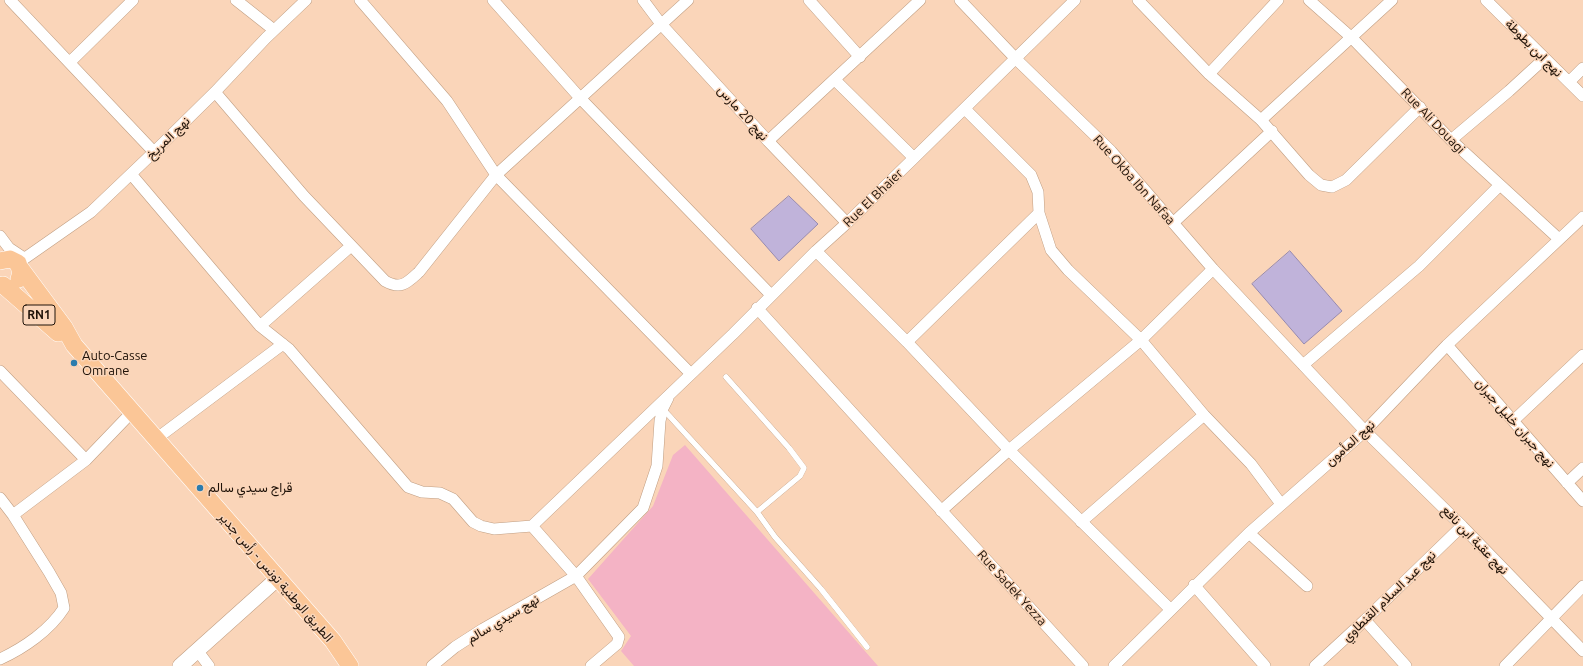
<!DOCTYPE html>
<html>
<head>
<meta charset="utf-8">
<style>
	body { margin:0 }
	canvas { display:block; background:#fad5b9 }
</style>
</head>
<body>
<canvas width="1583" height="666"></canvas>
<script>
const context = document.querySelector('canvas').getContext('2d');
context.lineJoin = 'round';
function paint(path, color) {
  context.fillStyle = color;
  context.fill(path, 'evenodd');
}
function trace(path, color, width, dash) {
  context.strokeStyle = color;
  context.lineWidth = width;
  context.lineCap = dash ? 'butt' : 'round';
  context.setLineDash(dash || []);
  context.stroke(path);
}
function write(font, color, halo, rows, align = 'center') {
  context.font = font + ' Ubuntu,Vazirmatn,sans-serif';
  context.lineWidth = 3;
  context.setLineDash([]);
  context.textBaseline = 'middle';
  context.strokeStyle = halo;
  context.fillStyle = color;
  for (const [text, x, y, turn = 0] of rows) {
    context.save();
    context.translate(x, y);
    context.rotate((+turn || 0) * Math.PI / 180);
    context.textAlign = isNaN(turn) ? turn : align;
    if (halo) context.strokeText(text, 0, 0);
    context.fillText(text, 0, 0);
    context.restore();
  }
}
paint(new Path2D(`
	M685 445 878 666H634L621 651 631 636 588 579 653 506 673 455Z`), '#f4b3c5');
const building = new Path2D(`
	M789 196 818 224 779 261 751 229Z
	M1290 251 1342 311 1304 344 1252 284Z`);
paint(building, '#c0b3da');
trace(building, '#968aaf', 1);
const service = new Path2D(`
	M726 377 789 448 804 468 800 476 757 512
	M663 409 757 512 775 537 821 589 867 647`);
const minor = new Path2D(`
	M10 0 154 152
	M236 0 274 30
	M360 0 447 101 496 175 690 373
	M493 0 581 99 771 295
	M643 0 661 24 768 141 847 223
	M809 0 860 57
	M960 0 1016 59 1111 151 1213 269 1365 431 1462 526 1583 651
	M1138 0 1209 74 1261 120 1309 175 1321 185 1332 187 1346 180 1420 107
	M1309 0 1352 38 1451 140 1559 239
	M1486 0 1583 96
	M70 62 133 0
	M1209 74 1278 0
	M835 80 914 158
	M1569 82 1583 68
	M215 92 304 196 385 281C401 290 407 283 419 272L496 175 688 0
	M1261 120 1392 0
	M1451 140 1509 91 1544 59
	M768 141 920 0
	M131 174 260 326 289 349 408 487 422 492 440 493 453 499 473 522 481 526 494 529 532 526
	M1173 223 1272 131
	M0 236 9 248 24 258
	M816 251 907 342 1009 450 1170 609
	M18 263 91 212 154 152 215 92 266 38 306 0
	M757 308 1083 666
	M260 326 351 246
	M907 342 1039 213
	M1447 345 1583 501
	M1303 365 1419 266 1500 185
	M0 371 86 460
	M1204 415 1141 340 1213 269
	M1513 421 1583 355
	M156 439 283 344
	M1567 483 1583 468
	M0 498 13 515 49 572 61 593 64 608C50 630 24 648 0 659
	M941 511 1009 450 1141 340 1068 270 1051 250 1039 213 1038 192 1031 175 965 109
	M13 515 86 460 133 411
	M1081 522 1204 415 1251 464 1281 504
	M1249 533 1307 586
	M1194 585 1265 666
	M1365 620 1406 666
	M197 650 209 666
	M432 666 455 647 483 629 576 576 643 508 657 466 660 421 663 408 668 398
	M591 666 617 644 619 637 576 576 532 526 733 334 816 251 847 223 914 158 1075 0
	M1114 666 1249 533 1365 431 1447 345 1583 217
	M1315 666 1365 620 1462 526
	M1505 666 1583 586`);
const secondary = new Path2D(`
	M180 666 277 579`);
const primary = new Path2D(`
	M0 261 10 259 18 263 21 273 19 279
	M21 269 64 327 74 345 333 641 350 666
	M3 285 58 333`);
trace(service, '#c09e82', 6);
trace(minor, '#c09e82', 12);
trace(secondary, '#c09e82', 16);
trace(primary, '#fff', 18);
trace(service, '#fff', 5.5);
trace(minor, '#fff', 11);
trace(secondary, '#fff', 15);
trace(primary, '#fbc697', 17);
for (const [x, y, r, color] of [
	[74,363,4,"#2b7cad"],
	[200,488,4,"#2b7cad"]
]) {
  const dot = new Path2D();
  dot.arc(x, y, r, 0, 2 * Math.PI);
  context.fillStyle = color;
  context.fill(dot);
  trace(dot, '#fad5b9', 1.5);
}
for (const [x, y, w] of [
	[39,315,32]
]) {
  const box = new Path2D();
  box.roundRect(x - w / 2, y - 10, w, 20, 3);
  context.fillStyle = '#fad5b9';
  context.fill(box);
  trace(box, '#1f1208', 1);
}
write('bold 12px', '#1f1208', null, [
	["RN1",39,315]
]);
write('13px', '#1f1208', '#fad5b9', [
	["نهج ابن بطوطة",1534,48,45],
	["نهج 20 مارس",743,113,48],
	["Rue Ali Douagi",1433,121,46],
	["نهج المريخ",168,138,-44],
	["Rue Okba Ibn Nafaa",1134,180,48],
	["Rue El Bhaier",873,198,-44],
	["نهج جبران خليل جبران",1515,423,49],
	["نهج المأمون",1350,443,-42],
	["نهج عقبة ابن نافع",1475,540,46],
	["الطريق الوطنية تونس - رأس جدير",276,577,49],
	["Rue Sadek Yezza",1012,588,48],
	["نهج عبد السلام القنطاوي",1389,596,-44],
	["نهج سيدي سالم",503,619,-31]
]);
write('13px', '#1f1208', '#fad5b9', [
	["Auto-Casse",82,356],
	["Omrane",82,371],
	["قراج سيدي سالم",208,488]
], 'left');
</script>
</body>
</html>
